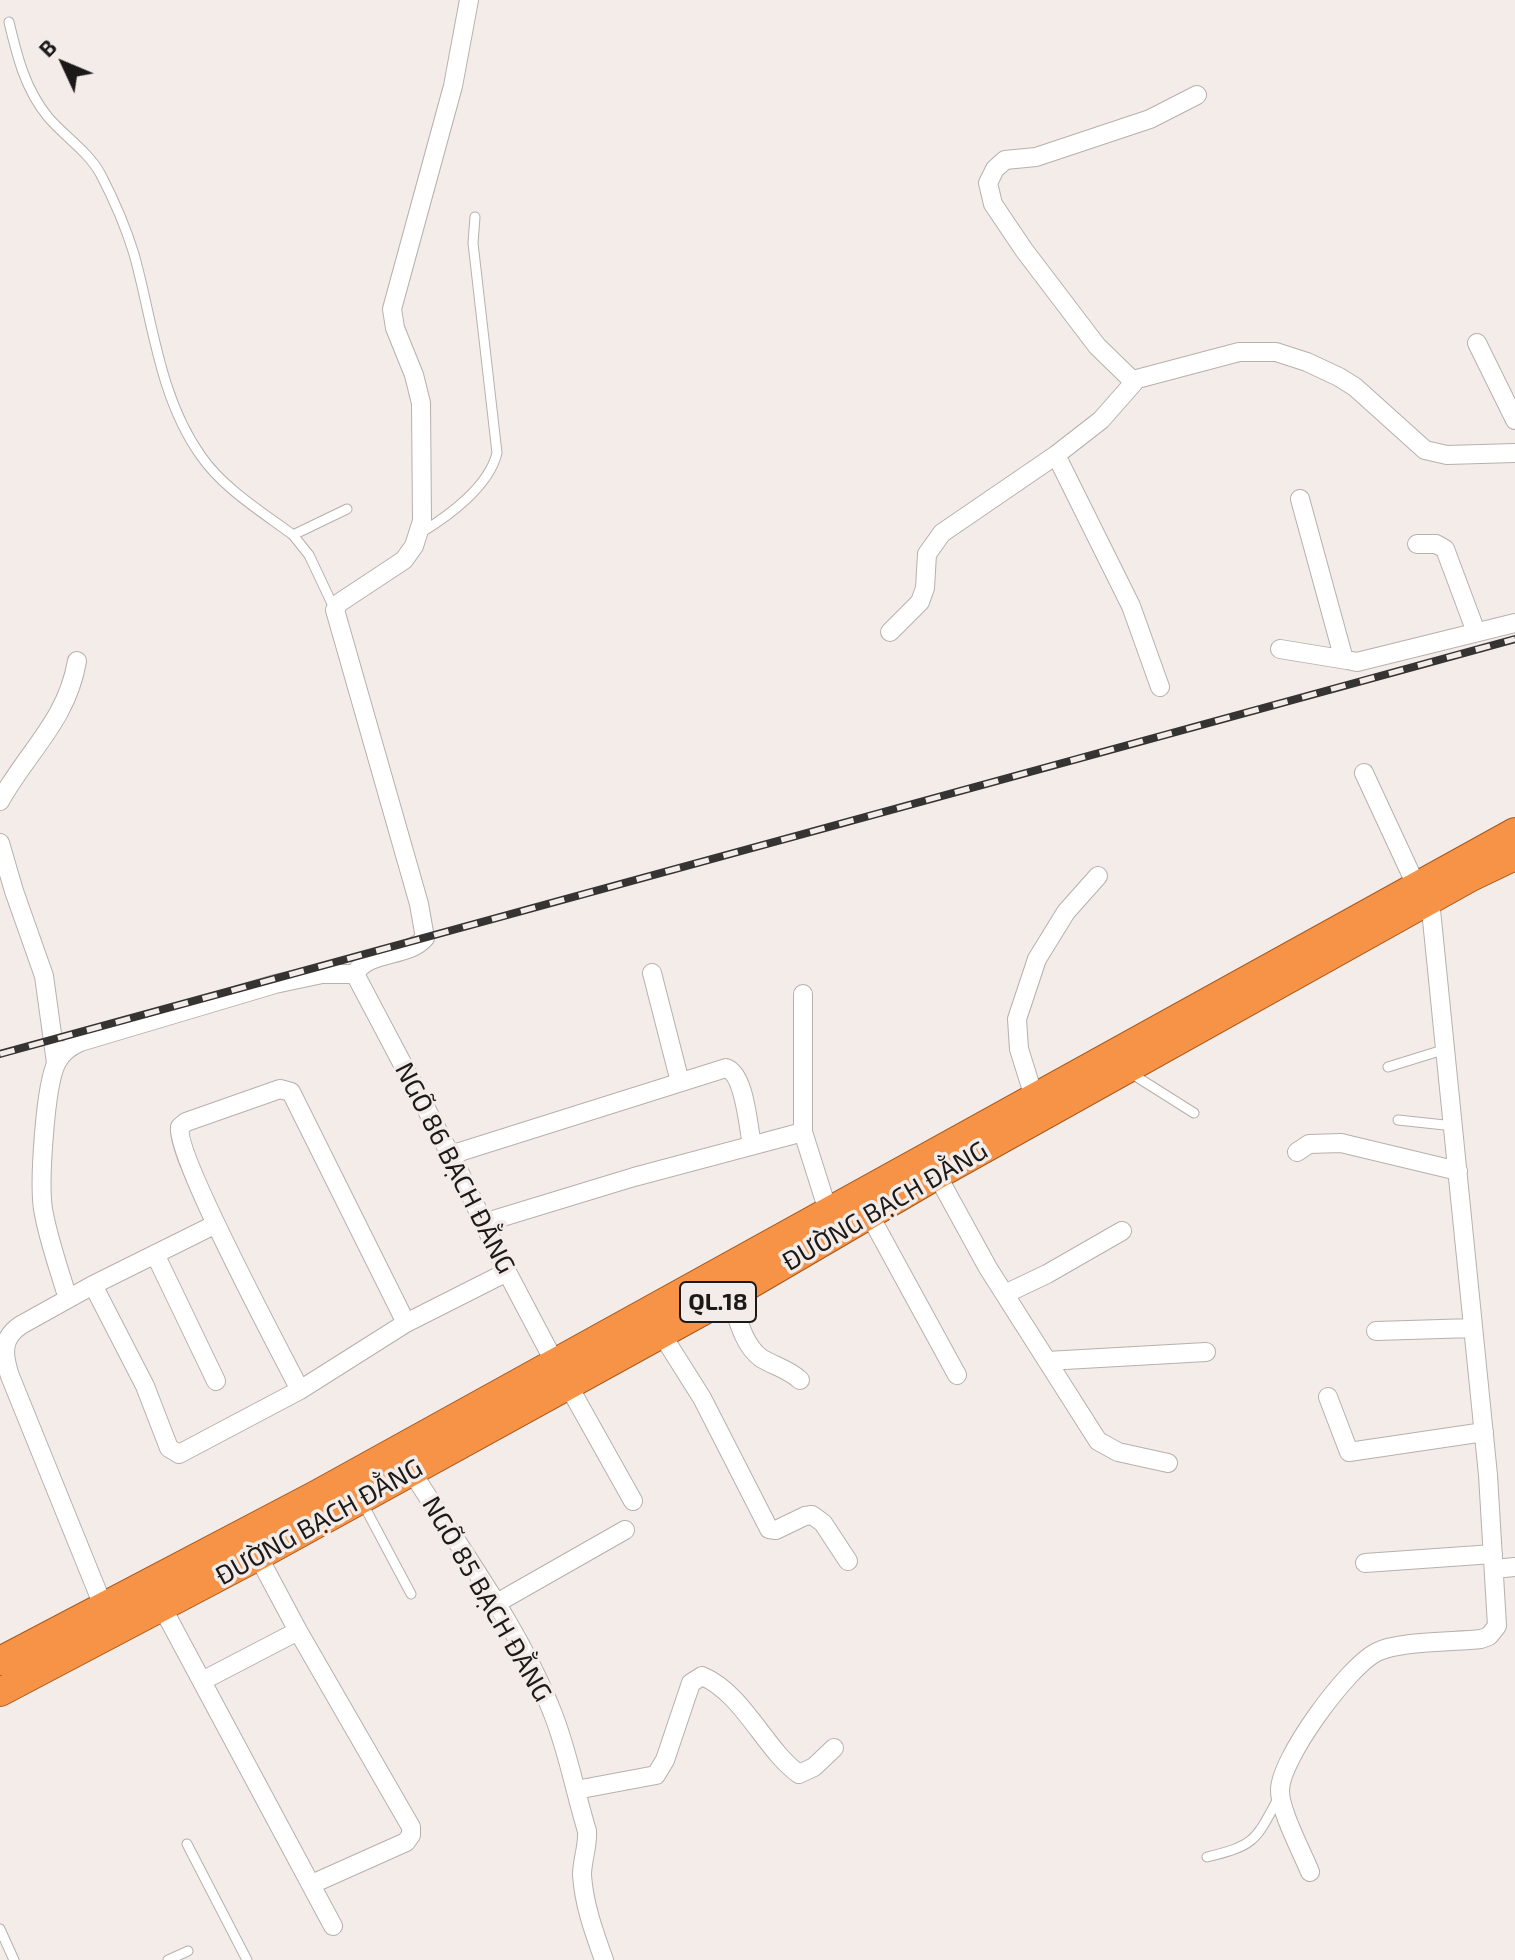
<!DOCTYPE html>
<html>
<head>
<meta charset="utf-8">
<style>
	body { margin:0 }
	#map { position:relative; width:1515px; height:1960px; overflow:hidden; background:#f3ece9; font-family:"Exo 2",sans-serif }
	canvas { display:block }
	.north { position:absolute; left:24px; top:24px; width:80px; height:80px; -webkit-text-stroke:6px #f3ece9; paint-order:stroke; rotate:314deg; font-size:22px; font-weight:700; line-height:32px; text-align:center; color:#1c1a18 }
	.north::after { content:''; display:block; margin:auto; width:28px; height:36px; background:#1c1a18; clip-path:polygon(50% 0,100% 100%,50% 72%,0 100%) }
</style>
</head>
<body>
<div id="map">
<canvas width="1515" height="1960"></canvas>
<div class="north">B</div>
</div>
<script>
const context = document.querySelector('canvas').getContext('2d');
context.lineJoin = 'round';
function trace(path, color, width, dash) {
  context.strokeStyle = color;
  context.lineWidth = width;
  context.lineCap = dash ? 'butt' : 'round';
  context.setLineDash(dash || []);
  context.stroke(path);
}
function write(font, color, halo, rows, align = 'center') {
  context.font = font + ' "Exo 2",sans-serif';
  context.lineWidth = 7;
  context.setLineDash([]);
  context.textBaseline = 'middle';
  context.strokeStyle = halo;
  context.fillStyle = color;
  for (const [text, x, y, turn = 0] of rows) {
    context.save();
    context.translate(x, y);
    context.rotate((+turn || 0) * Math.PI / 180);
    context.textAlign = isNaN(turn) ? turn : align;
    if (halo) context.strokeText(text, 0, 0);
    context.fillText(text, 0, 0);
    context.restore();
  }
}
const service = new Path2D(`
	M9 22C17 56 25 89 48 117 65 137 89 152 101 175 114 200 126 228 134 254 153 322 159 397 201 456 223 488 262 512 293 535L309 555 335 610
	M422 532C450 515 489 486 497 453L473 243 475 217
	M293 535 347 509
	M1388 1067 1446 1049
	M1129 1072 1194 1113
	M1398 1120 1454 1126
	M362 1502 411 1594
	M187 1844 247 1960
	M1207 1857C1256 1845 1255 1841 1279 1797
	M0 1929 14 1960
	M168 1960 188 1951`);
const minor = new Path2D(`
	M1477 343 1515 420
	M1134 382 1097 346 1024 250 993 204 988 183 995 169 1005 160 1036 157 1150 119 1197 95
	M1300 499 1343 656 1347 660 1357 662 1515 623
	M1417 544H1436L1445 549 1476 632
	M890 632 920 602 925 588 927 554 942 533 1056 455
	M1280 649 1347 660
	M1160 687 1131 606 1056 455 1101 420 1137 379 1239 352H1276L1307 362 1339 377 1355 387 1425 450 1447 455 1515 453
	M1364 773 1416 885
	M0 801C28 751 67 720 77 661
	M0 843 14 891 44 976 56 1063
	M652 973 680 1082
	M355 974C368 950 408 958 425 938L419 904 335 610 339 603 404 560 414 546 422 521 421 403 414 375 395 328 392 309 453 86 469 0
	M355 974 458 1169 507 1272 555 1363
	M803 994V1132L828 1211
	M1034 1097 1019 1049 1017 1019 1037 959 1066 912 1098 876
	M1297 1152 1309 1144 1341 1143 1458 1171
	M450 1155 726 1068C745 1074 748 1126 752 1145
	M937 1175 988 1268 1098 1441 1118 1452 1168 1463
	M869 1214 957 1375
	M483 1223 634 1177 803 1132
	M155 1254 216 1381
	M93 1285 145 1386 169 1448 179 1454 300 1390 406 1323 507 1272
	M1005 1294 1047 1274 1122 1231
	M730 1296C737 1316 743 1345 761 1358 774 1366 788 1369 800 1380
	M68 1299C59 1269 48 1239 43 1209 39 1182 45 1084 57 1062 62 1052 71 1046 80 1042L275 984 322 974H355
	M1376 1331 1473 1328
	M661 1333 702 1398 769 1529 776 1530 805 1516 812 1515 823 1523 848 1561
	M1047 1361 1206 1352
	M568 1385 633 1501
	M300 1390C281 1353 174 1153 180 1127L186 1122 280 1089 291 1092 406 1323
	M1328 1397 1349 1452 1484 1432
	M412 1472C460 1549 520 1629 553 1714 568 1752 575 1792 587 1831 588 1847 582 1860 582 1875 584 1905 594 1932 604 1960
	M258 1556 298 1631 411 1827V1835L406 1842 312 1884
	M1365 1563 1493 1554
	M1494 1569 1515 1567
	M495 1604 625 1530
	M162 1607 333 1926
	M104 1608 10 1376C3 1355 1 1338 21 1325L93 1285 216 1224
	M202 1681 298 1631
	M576 1790 656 1775 665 1760 691 1683 702 1676C743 1693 766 1751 799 1774L814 1767 834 1748
	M1310 1872C1302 1852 1280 1811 1280 1791 1279 1760 1348 1666 1377 1652 1399 1641 1453 1642 1481 1639L1489 1636 1497 1626 1488 1475 1430 900`);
const trunk = new Path2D(`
	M0 1661 316 1495 1515 832
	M0 1692 258 1556 730 1296 937 1175 1471 877 1515 856`);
trace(service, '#b7b0ad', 11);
trace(minor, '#b7b0ad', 20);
trace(trunk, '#a85718', 30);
trace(service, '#fff', 9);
trace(minor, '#fff', 18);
trace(trunk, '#f69346', 28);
const rail = new Path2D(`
	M0 1054 1515 639`);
trace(rail, '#363432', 8);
trace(rail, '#f3ece9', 5, [15]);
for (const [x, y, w] of [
	[718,1302,76]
]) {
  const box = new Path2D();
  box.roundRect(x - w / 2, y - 20, w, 40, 6);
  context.fillStyle = '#f3ece9';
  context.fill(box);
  trace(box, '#1c1a18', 2);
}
write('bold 24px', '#1c1a18', null, [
	["QL.18",718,1302]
]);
write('26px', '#1c1a18', '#f3ece9', [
	["NGÕ 86 BẠCH ĐẰNG",455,1168,63],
	["ĐƯỜNG BẠCH ĐẰNG",885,1206,-30],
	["ĐƯỜNG BẠCH ĐẰNG",319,1522,-29],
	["NGÕ 85 BẠCH ĐẰNG",487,1599,60]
]);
</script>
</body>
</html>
